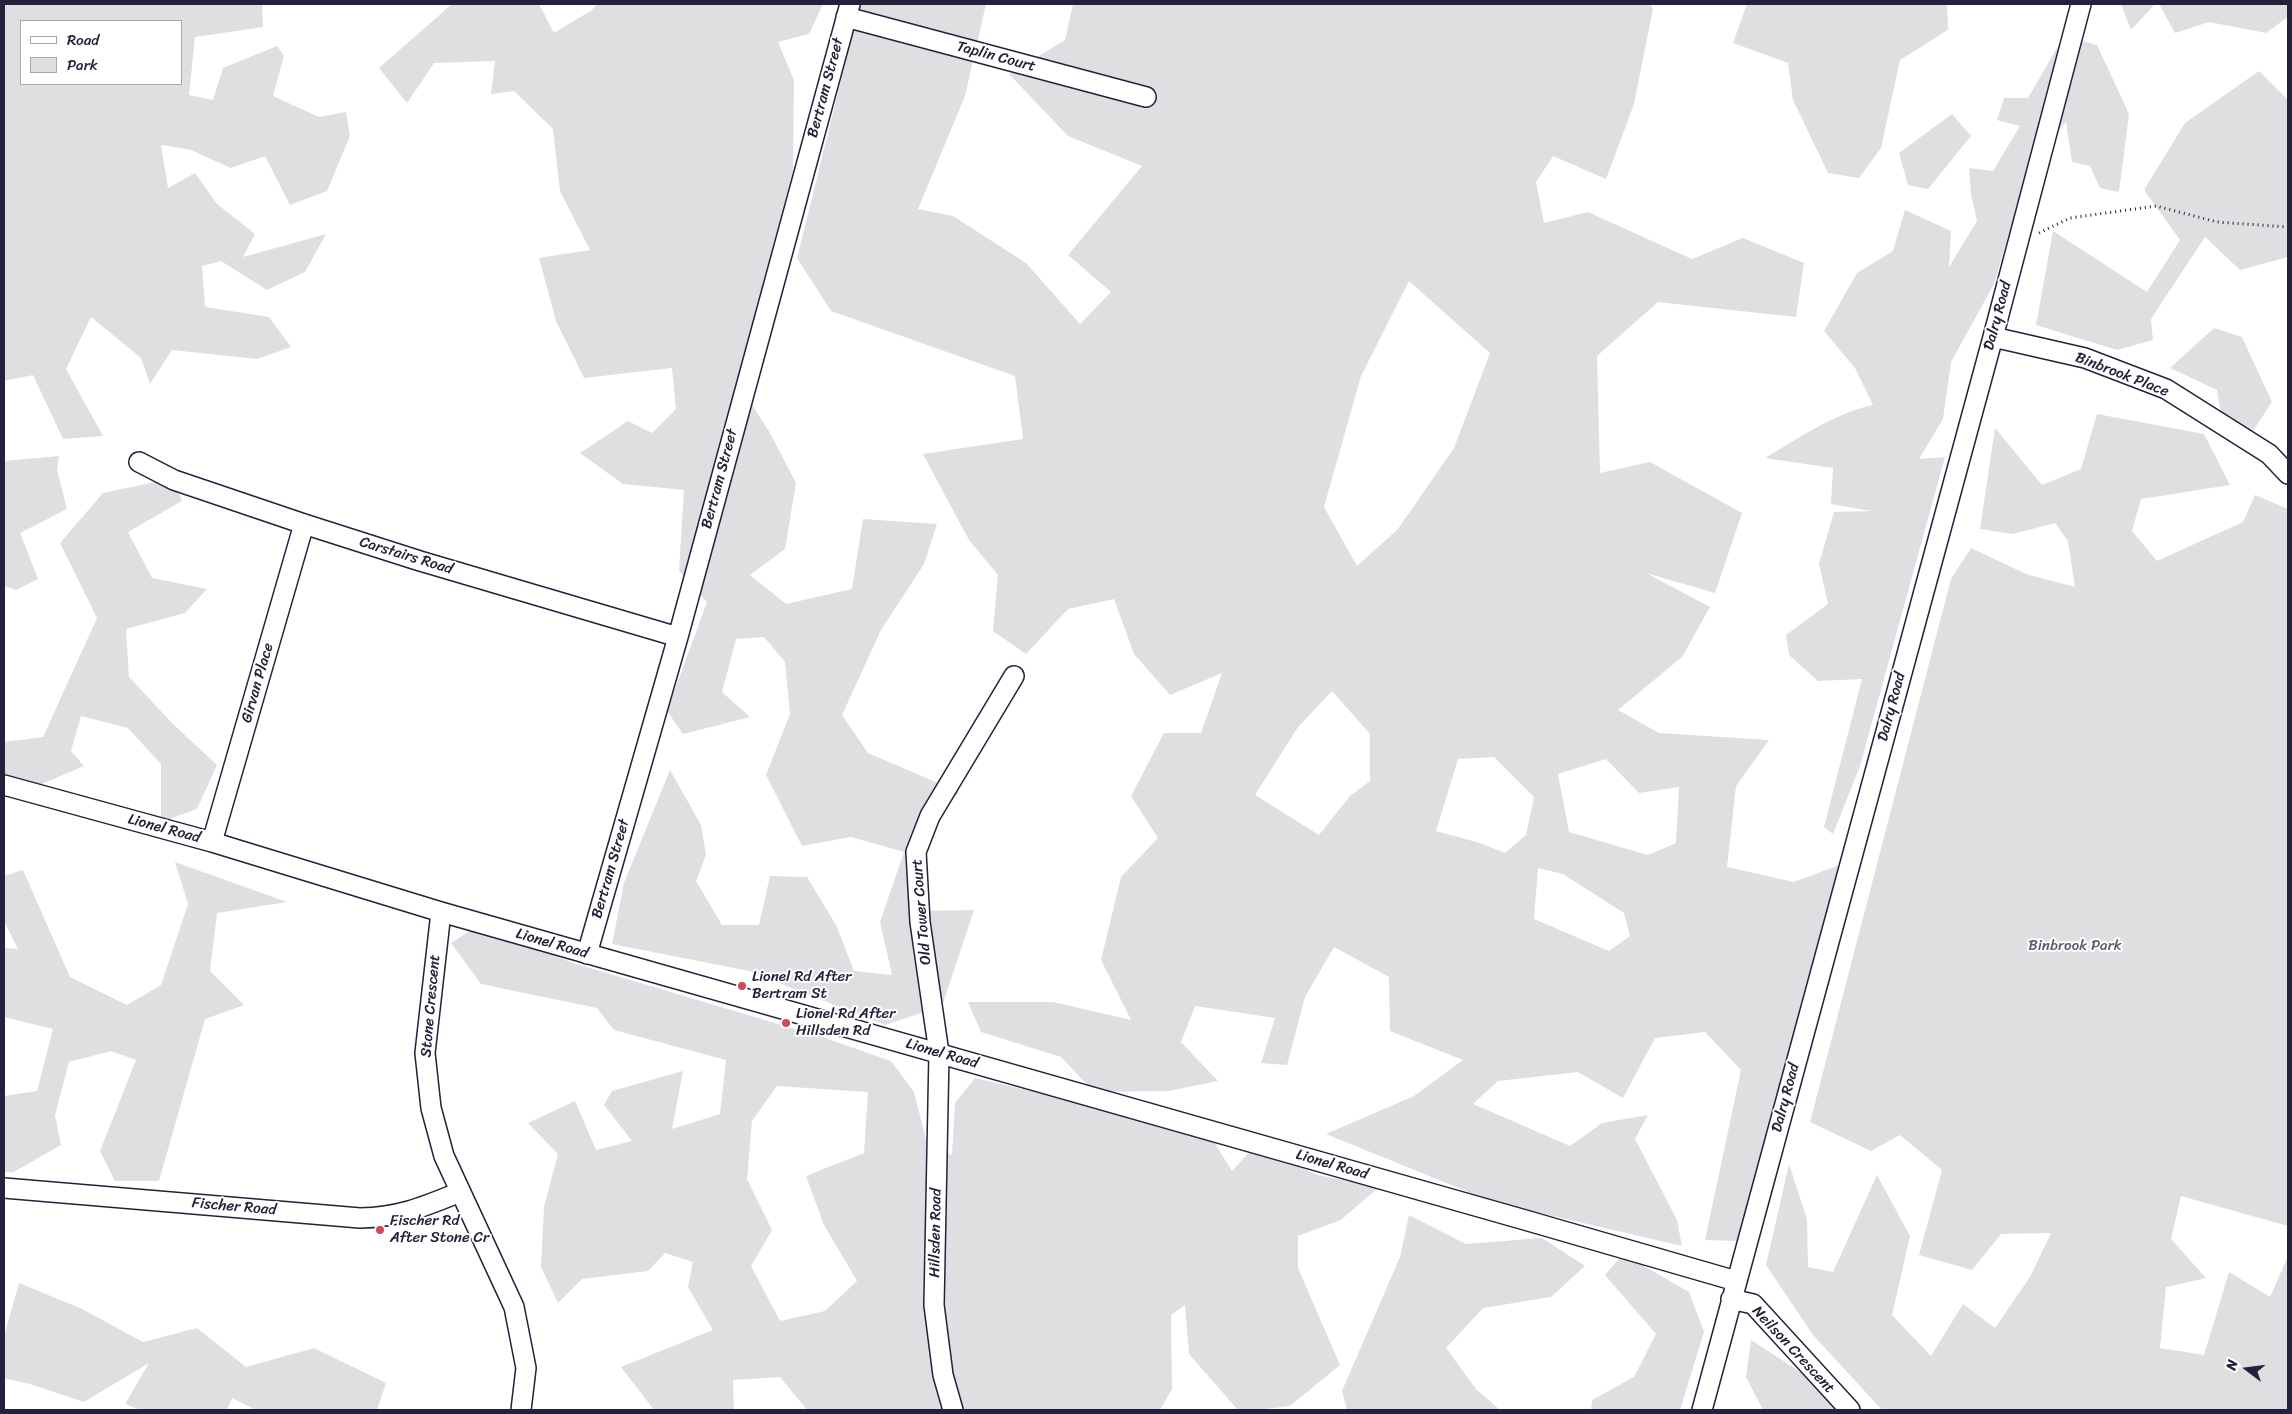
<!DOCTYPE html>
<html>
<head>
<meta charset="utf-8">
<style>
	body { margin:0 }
	#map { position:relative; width:2292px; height:1414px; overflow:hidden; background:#fff; font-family:Sriracha,sans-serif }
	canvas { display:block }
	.frame { position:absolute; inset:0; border:5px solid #22223b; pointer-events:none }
	.legend { position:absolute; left:20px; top:20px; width:162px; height:65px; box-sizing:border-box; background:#fff; border:1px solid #a7a7b1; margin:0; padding:6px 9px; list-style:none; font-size:15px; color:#22223b }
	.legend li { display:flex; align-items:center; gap:10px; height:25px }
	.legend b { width:25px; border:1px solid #a7a7b1 }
	.north { position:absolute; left:2222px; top:1344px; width:50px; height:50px; -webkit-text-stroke:4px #fff; paint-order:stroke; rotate:285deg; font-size:14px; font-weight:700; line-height:20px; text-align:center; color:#22223b }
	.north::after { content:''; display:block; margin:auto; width:18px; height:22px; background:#22223b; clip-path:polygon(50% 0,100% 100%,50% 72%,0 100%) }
</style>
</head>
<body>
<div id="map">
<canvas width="2292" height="1414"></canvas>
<div class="frame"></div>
<ul class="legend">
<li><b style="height:6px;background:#fff"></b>Road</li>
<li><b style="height:14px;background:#dfdfe2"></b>Park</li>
</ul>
<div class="north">N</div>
</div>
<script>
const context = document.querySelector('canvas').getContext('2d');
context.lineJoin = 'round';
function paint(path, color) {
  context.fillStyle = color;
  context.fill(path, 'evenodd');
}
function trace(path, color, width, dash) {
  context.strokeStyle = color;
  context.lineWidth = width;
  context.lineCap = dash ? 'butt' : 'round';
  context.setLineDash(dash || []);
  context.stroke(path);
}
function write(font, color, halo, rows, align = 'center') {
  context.font = font + ' Sriracha,sans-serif';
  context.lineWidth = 4;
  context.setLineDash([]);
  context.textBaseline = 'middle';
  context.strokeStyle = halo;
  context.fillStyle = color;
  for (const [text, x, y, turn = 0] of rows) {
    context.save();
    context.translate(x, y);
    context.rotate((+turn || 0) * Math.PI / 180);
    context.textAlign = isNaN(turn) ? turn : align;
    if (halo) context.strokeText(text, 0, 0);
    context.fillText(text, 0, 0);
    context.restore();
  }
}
paint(new Path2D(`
	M4 4H262L263 27 195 37 189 95 213 100 223 68 277 46 284 56 273 96 319 117 346 112 350 136 327 191 290 205 265 156 231 168 191 150 161 145 168 188 195 173 217 204 255 234 243 257 326 234 305 272 267 290 221 261 202 266 205 307 269 317 291 347 257 359 172 350 150 384 141 358 91 317 66 369 103 436 63 439 33 375 4 381ZM21 21H181V84H21Z
	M452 4H539L554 33 592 10 597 4H823L809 34 778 42 794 80 793 170 737 381 770 433 796 483 785 549 750 575 786 604 852 589 863 519 937 524 924 564 881 630 842 715 868 753 959 792 913 841 920 911 974 910 942 1006 885 1025 749 971 612 944 624 883 670 770 701 825 706 855 696 881 722 925H759L770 876 807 877 836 925 854 971 892 975 880 922 904 852 851 837 802 846 766 775 790 714 785 662 764 637 736 639 722 692 750 717 683 734 667 711 707 602 679 571 684 490 623 484 580 453 628 421 652 433 676 409 672 368 584 378 556 321 539 258 590 250 560 191 553 129 514 91 491 94 495 61 434 63 407 103 379 68Z
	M860 4H986L965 96 918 209 953 216 1026 263 1080 324 1111 292 1068 255 1142 166 1068 136 1009 74 1065 40 1073 4H1650L1653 9 1634 104 1606 179 1553 156 1536 182 1544 223 1588 212 1692 259 1743 238 1804 263 1796 317 1658 302 1597 356 1600 473 1650 462 1742 513 1715 593 1646 573 1710 607 1682 657 1618 710 1659 733 1769 740 1736 786 1727 867 1794 882 1842 864 1737 1241 1705 1240 1741 1070 1705 1032 1655 1038 1623 1098 1578 1072 1498 1081 1473 1104 1570 1146 1602 1123 1648 1115 1635 1139 1677 1220 1682 1246 1493 1202 1326 1134 1414 1096 1463 1060 1390 1031 1389 977 1334 947 1305 997 1287 1065 1261 1063 1275 1018 1195 1006 1181 1042 1218 1081 1169 1091 1094 1092 1061 1057 981 1032 968 1002H1053L1131 1020 1101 960 1121 877 1158 838 1131 796 1164 733H1201L1222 673 1170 695 1134 654 1114 599 1068 609 1026 654 993 631 998 575 969 540 923 454 1023 439 1015 376 831 311 797 258ZM1409 281 1490 353 1454 448 1398 529 1357 566 1324 507 1361 376ZM1332 691 1370 734V781L1350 796 1319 835 1255 795 1298 727ZM1494 757 1534 797 1526 835 1505 853 1480 843 1436 831 1458 759ZM1606 759 1639 793 1679 787 1676 843 1648 855 1569 832 1558 774ZM1538 868 1563 874 1624 913 1630 936 1609 951 1534 919Z
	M1747 4H1947L1948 30 1900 60 1881 148 1859 178 1828 173 1793 100 1788 63 1733 43Z
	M2121 4H2155L2131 30Z
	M2159 4H2288V17L2266 33 2209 22 2175 33Z
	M2064 36 2097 45 2129 114 2119 192 2100 188 2090 166 2072 162 2066 122 2032 156 1994 284 1951 362 1943 419 1919 459 1945 457 1860 766 1833 834 1824 827 1862 679 1818 681 1789 655 1786 635 1828 604 1819 564 1834 512 1871 511 1831 504 1833 468 1765 458C1799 438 1833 414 1873 405L1855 368 1824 331 1857 273 1893 251 1905 210 1951 231 1949 267 1977 221 1971 194 1969 168 1993 171 2020 126 1997 120 2004 98H2028Z
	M2259 71 2288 100V257L2240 270 2205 237 2151 319 2153 340 2117 350 2036 325 2053 231 2147 292 2180 240 2144 190 2185 123Z
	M1952 114 1971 136 1928 189 1908 185 1899 153Z
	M2214 328 2242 337 2272 402 2253 431 2222 420 2217 390 2170 368Z
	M2097 414 2204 434 2230 485 2141 499 2132 531 2157 561 2243 522 2255 495 2288 509V1226L2181 1196 2171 1239 2206 1278 2166 1287 2160 1348 2204 1355 2229 1272 2270 1297 2288 1256V1410H1882L1813 1335 1766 1265 1789 1164 1807 1219 1808 1267 1833 1272 1877 1175 1910 1236 1892 1315 1931 1356 1963 1304 1995 1328 2030 1277 2051 1233 2001 1234 1972 1270 1919 1255 1942 1170 1900 1135 1871 1151 1810 1122 1951 579 1971 548 2026 574 2075 587 2068 541 2055 523 2013 534 1980 529 1995 428 2042 485 2081 469Z
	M59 456 57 470 67 509 20 533 38 579 16 590 4 586V461Z
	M174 478 182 501 128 532 152 578 207 589 185 613 126 629 129 677 172 723 217 765 197 809 161 822V764L128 728 81 716 71 751 84 766 37 786 4 775V742L43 737 97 618 60 543 103 493Z
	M175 862 287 902 217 913 210 971 244 1005 205 1019 159 1181H115L100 1151 136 1060 111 1051 69 1062 55 1115 61 1145 12 1173 4 1171V1096L37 1091 53 1029 4 1017V948L18 949 4 921V876L23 870 70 977 127 1005 161 985 188 904Z
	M479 925 573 963 822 1037 891 1061 914 1092 928 1147 952 1155 955 1103 975 1078 1061 1098 1143 1111 1178 1132 1207 1131 1232 1171 1254 1147 1318 1175 1379 1187 1341 1220 1298 1236V1268L1340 1365 1290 1406 1257 1410H1238L1189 1354 1185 1305 1171 1315 1172 1389 1160 1410H807L780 1377 733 1380 734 1410H654L621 1367 713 1330 688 1287 693 1262 665 1253 648 1271 582 1279 558 1303 541 1267 544 1207 558 1154 528 1123 575 1101 596 1150 632 1141 604 1105 612 1091 683 1071 672 1129 720 1114 726 1060 614 1030 597 1008 481 984 451 943ZM777 1086 868 1092 864 1153 806 1176 824 1225 857 1281 825 1311 780 1321 751 1266 772 1230 747 1179 752 1121Z
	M1409 1215 1466 1244 1542 1238 1585 1266 1551 1297 1483 1308 1446 1348 1476 1389 1500 1410H1347L1342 1391 1400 1257Z
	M1623 1254 1689 1292 1704 1332 1680 1410H1591L1592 1400 1634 1377 1656 1334 1605 1275Z
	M19 1283 82 1309 143 1342 197 1328 246 1367 314 1348 386 1383 377 1410H256L232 1398 227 1410H141L125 1404 149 1363 84 1402 30 1384 4 1378V1336Z
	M1751 1340 1825 1388 1842 1410H1763L1746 1377Z`), '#dfdfe2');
const minor = new Path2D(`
	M846 17 1146 97
	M1993 337 2085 358 2166 389 2269 454 2288 474
	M139 462 174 480 304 524 420 561 678 637
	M4 785 212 842 441 912 1525 1220 1736 1281
	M212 842 304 524
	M441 912 425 1053 431 1108 444 1156 514 1307 526 1368 521 1410
	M587 954 678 637 850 4
	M4 1188 360 1218C400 1217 423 1207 460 1192
	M1731 1299 1753 1304 1850 1410
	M953 1410 943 1375 934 1305 939 1053 920 922 916 852 930 816 1014 676
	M1702 1410 1993 337 2081 4`);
trace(minor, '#22223b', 22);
trace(new Path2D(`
	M2039 233 2070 218 2156 206 2217 222 2288 227`), '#22223b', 3, [1, 4]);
trace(minor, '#fff', 19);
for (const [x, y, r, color] of [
	[742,986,5,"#d1495b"],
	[786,1023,5,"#d1495b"],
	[380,1230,5,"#d1495b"]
]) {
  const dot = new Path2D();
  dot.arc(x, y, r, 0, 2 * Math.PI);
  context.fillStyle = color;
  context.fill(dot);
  trace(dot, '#fff', 2);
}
write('15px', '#22223b', '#fff', [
	["Taplin Court",996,57,15],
	["Bertram Street",826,88,-75],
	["Dalry Road",1998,316,-75],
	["Binbrook Place",2122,375,21],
	["Bertram Street",720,479,-75],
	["Carstairs Road",406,556,17],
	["Girvan Place",258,683,-74],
	["Dalry Road",1892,707,-75],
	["Lionel Road",164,829,15],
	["Bertram Street",611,869,-74],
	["Old Tower Court",922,912,-95],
	["Lionel Road",552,944,16],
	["Stone Crescent",431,1006,-85],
	["Lionel Road",942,1054,16],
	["Dalry Road",1786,1098,-75],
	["Lionel Road",1332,1165,16],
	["Fischer Road",234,1207,5],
	["Hillsden Road",936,1233,-89],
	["Neilson Crescent",1793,1350,47]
]);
write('15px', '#5b5b6d', '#fff', [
	["Binbrook Park",2075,946]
]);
write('15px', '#22223b', '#fff', [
	["Lionel Rd After",752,977],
	["Bertram St",752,994],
	["Lionel Rd After",796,1014],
	["Hillsden Rd",796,1031],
	["Fischer Rd",390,1221],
	["After Stone Cr",390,1238]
], 'left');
</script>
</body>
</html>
